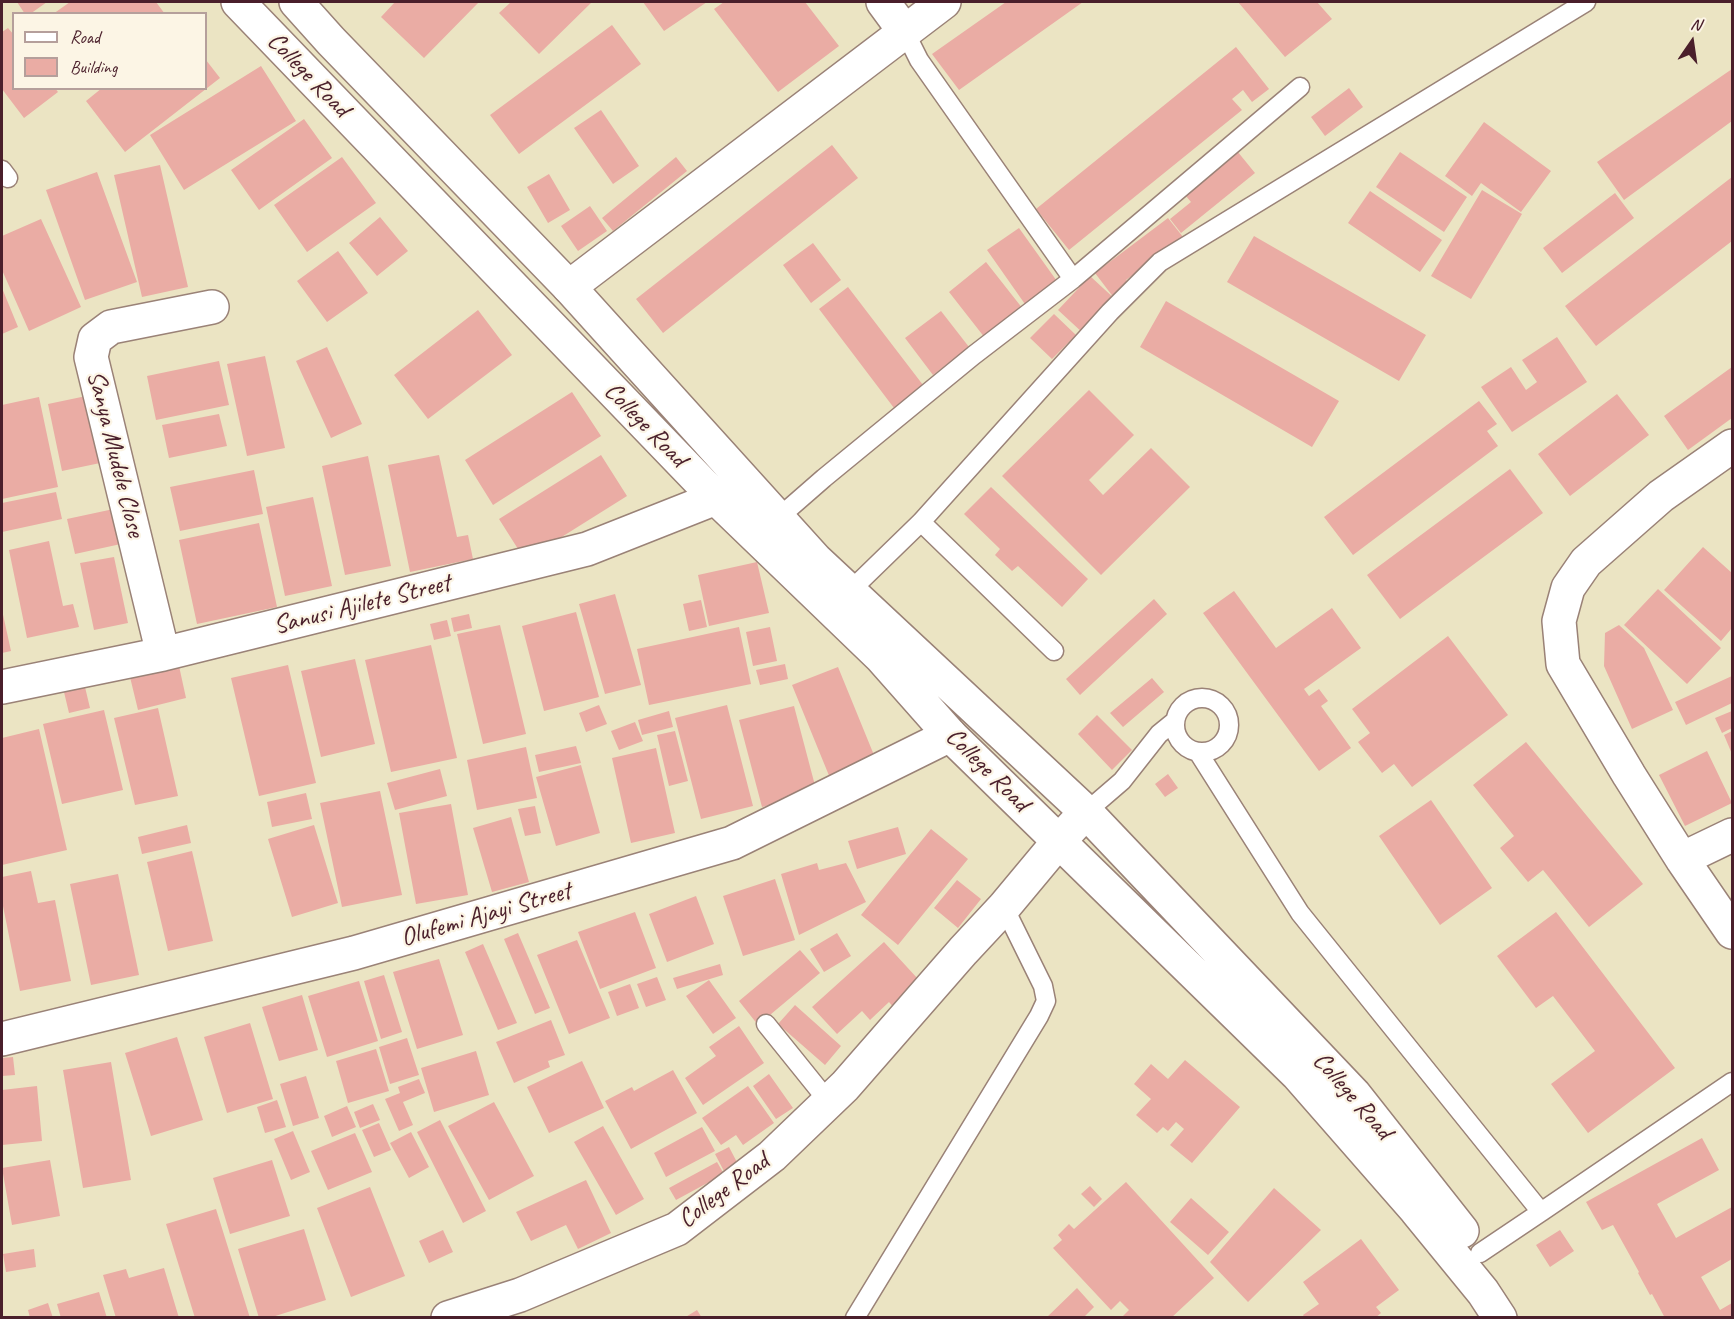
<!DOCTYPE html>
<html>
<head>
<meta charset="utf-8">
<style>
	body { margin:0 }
	#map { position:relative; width:1734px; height:1319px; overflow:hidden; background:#ebe4c3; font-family:Caveat,sans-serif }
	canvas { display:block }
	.frame { position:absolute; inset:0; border:3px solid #4a1f2b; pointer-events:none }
	.legend { position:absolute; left:12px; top:12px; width:195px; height:78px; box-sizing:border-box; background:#fcf5e5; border:2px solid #b59f9b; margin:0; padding:8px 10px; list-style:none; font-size:18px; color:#4a1f2b }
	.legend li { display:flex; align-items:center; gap:12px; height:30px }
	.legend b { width:30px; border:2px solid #b59f9b }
	.north { position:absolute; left:1662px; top:12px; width:60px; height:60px; -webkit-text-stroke:4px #fcf5e5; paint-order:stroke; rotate:13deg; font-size:16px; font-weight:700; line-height:24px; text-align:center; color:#4a1f2b }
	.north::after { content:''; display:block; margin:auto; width:21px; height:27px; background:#4a1f2b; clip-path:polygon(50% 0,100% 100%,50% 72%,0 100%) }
</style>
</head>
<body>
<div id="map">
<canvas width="1734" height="1319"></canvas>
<div class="frame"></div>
<ul class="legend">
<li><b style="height:8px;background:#fff"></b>Road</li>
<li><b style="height:16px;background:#eaaca4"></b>Building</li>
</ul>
<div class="north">N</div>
</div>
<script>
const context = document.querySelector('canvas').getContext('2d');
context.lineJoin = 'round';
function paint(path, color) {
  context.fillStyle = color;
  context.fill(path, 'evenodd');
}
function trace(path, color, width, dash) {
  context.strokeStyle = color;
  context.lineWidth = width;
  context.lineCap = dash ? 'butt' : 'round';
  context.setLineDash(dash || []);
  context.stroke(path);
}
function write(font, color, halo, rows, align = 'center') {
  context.font = font + ' Caveat,sans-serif';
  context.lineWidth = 4.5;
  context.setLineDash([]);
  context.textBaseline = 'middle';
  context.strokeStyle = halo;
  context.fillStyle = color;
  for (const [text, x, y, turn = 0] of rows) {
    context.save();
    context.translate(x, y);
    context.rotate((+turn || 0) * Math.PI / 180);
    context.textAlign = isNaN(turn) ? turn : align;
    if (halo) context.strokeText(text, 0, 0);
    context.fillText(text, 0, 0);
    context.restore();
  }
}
paint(new Path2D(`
	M17 2H47L30 14H25Z
	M70 2H156L165 14H53Z
	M395 2H479L424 58 381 17Z
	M511 2H592L539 54 499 13Z
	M643 2H707L664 31Z
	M724 2H805L839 46 778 92 714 9Z
	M1006 2H1083L959 90 932 54Z
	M1238 2H1317L1332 19 1285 57Z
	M612 25 641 64 519 154 490 115Z
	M8 28 14 35V88H55L58 92 24 118 2 89V32Z
	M1236 47 1269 89 1252 102 1243 90 1232 99 1242 110 1069 250 1036 209Z
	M206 60 220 78 125 152 86 101 102 88H206Z
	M261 66 296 121 184 190 150 135Z
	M1732 69V121L1624 200 1597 162Z
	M1349 88 1363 107 1325 136 1311 117Z
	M601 110 639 166 613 184 574 128Z
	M304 119 332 158 259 210 231 170Z
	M1484 122 1551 171 1521 212 1481 183 1472 196 1445 176Z
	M832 145 858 178 663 333 636 299Z
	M1233 146 1255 173 1181 233 1170 219 1191 202 1180 189Z
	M1400 152 1467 197 1444 232 1376 187Z
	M342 157 376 203 307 252 274 205Z
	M676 157 687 171 613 231 602 218Z
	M160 165 188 287 142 297 114 175Z
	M97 172 137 282 85 300 46 190Z
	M549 174 570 210 548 223 527 187Z
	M1732 177V241L1596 346 1565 306Z
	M1482 190 1522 214 1471 299 1431 276Z
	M1370 191 1442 240 1420 272 1348 223Z
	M1615 193 1634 218 1562 273 1543 248Z
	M590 206 607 231 578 251 561 226Z
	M380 217 408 251 377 276 349 243Z
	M1168 218 1183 237 1126 280 1130 285 1114 298 1095 273Z
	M41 219 81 307 29 331 2 270V236Z
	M1019 228 1059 284 1027 307 987 250Z
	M1254 236 1426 335 1399 381 1227 282Z
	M813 243 841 280 811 303 783 265Z
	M338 251 368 293 327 322 297 281Z
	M986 262 1023 309 985 338 949 292Z
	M1090 276 1116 300 1084 334 1058 310Z
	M848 287 923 385 894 408 819 309Z
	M2 288 18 327 2 334Z
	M1166 301 1339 401 1312 447 1140 347Z
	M478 310 512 355 428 419 394 375Z
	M941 311 969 347 933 375 905 338Z
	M1054 314 1076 335 1052 359 1030 338Z
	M1557 337 1587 382 1512 432 1481 387 1511 367 1526 390 1537 382 1522 360Z
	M327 347 362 424 331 438 296 361Z
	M265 356 285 448 247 456 227 364Z
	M219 361 229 405 156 420 147 376Z
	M1732 367V418L1688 450 1664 416Z
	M1089 390 1134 435 1089 480 1103 495 1151 448 1190 487 1101 575 1002 476Z
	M572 392 601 436 493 505 465 460Z
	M1617 394 1649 435 1570 496 1538 454Z
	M91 395 105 462 62 471 48 404Z
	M39 397 58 487 2 499V405Z
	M1479 401 1497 424 1487 431 1498 446 1353 555 1324 517Z
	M219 414 227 446 169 458 162 425Z
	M439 455 457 537 468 535 473 559 410 572 388 465Z
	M601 455 627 496 525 560 499 519Z
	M368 456 391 566 345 575 322 466Z
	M1510 469 1543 513 1400 619 1367 575Z
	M254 470 263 514 180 531 170 487Z
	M991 487 1088 579 1062 607 1018 566 1012 571 995 555 1000 549 964 514Z
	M56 492 62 519 2 532V503Z
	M313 497 332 586 285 596 266 507Z
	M123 507 130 542 75 554 67 519Z
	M259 523 277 607 197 624 179 540Z
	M49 541 63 606 73 604 79 627 27 638 9 550Z
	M1703 547 1732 573V628L1721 641 1664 590Z
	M114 557 128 623 94 630 80 563Z
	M757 562 769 613 709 626 698 575Z
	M1658 589 1721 648 1687 684 1624 625Z
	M1234 591 1276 648 1332 608 1361 648 1304 689 1309 696 1319 689 1328 701 1321 706 1351 748 1319 771 1203 613Z
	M615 594 641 685 605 694 579 604Z
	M1154 599 1167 614 1080 695 1066 679Z
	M701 600 707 627 689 631 683 604Z
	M2 610 11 651 2 653Z
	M576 612 599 697 544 711 522 626Z
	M469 614 472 628 454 632 451 618Z
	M447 620 451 636 434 640 430 624Z
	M500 625 526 734 483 744 457 634Z
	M1619 625 1644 648 1673 710 1632 729 1604 666 1605 633Z
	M739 627 751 684 649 705 637 649Z
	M770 627 777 661 753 666 746 632Z
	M1448 636 1508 715 1412 787 1394 764 1382 773 1358 742 1370 733 1352 709Z
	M431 645 457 758 391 772 365 660Z
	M355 659 375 744 321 757 301 671Z
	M785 664 788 679 760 685 756 670Z
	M288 665 316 783 259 796 231 678Z
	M179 666 186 698 138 710 130 677Z
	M838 667 876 760 830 778 792 685Z
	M1732 676V703L1686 725 1675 702Z
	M1152 678 1164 692 1123 727 1110 713Z
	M85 687 90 708 69 713 64 692Z
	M599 705 607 724 586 732 579 713Z
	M727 705 753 806 701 819 675 718Z
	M794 706 817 793 762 807 739 720Z
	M158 708 178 796 135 805 114 718Z
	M104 710 123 790 62 804 43 724Z
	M669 711 673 727 642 735 638 720Z
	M1732 711V728L1722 733 1715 718Z
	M1097 715 1132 750 1112 770 1078 734Z
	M635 722 643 741 619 750 611 731Z
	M39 729 67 850 2 865V738Z
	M675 731 688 781 669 786 657 735Z
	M1732 731V754L1724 735Z
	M1526 742 1643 884 1589 927 1543 870 1528 882 1500 848 1514 836 1473 785Z
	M576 746 581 763 539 772 535 755Z
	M526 747 537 798 477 810 467 760Z
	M656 748 675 833 631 843 612 758Z
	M1707 751 1732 803 1685 826 1659 775Z
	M581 765 600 833 556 846 536 777Z
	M440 769 447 796 395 810 387 783Z
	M1168 774 1178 788 1165 797 1155 784Z
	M380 791 402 895 342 907 320 803Z
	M306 793 312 819 272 827 267 802Z
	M1431 800 1492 888 1440 925 1379 836Z
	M451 804 468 895 416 904 399 813Z
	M535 806 541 833 525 836 518 809Z
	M511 817 529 882 492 892 473 828Z
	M187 825 191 843 142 854 138 837Z
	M314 825 338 903 292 917 268 839Z
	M898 827 906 854 857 869 848 841Z
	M931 829 968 859 898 945 861 915Z
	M192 851 213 941 168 951 147 862Z
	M817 863 819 870 846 863 866 902 799 935 781 874Z
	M31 871 38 903 55 900 71 981 20 991 2 901V877Z
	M118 874 139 975 91 985 70 884Z
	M775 879 795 940 743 956 723 896Z
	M957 880 981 899 958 928 934 908Z
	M696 896 714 944 667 962 649 914Z
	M635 912 656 968 600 989 578 932Z
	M1556 912 1675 1068 1588 1133 1551 1084 1595 1051 1553 996 1536 1008 1497 956Z
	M518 933 550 1008 535 1014 504 939Z
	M837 933 851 956 824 972 810 949Z
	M577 940 610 1018 569 1034 537 955Z
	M884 942 918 979 894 1008 889 1002 870 1020 862 1011 837 1034 812 1007Z
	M483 944 517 1023 498 1030 465 952Z
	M800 950 820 973 758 1025 739 1001Z
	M439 959 463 1035 417 1049 393 972Z
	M720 964 723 975 677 989 673 978Z
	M384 975 402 1032 381 1039 364 981Z
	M657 977 666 1000 646 1007 637 984Z
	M709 980 736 1018 713 1034 686 996Z
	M359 981 378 1041 327 1057 308 996Z
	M630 984 639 1008 617 1016 608 992Z
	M302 995 318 1050 279 1061 262 1007Z
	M795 1005 841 1046 825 1065 778 1024Z
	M551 1020 565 1055 548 1061 550 1067 514 1083 496 1042Z
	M250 1023 273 1099 227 1113 204 1037Z
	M739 1026 764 1063 703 1105 685 1078 716 1056 709 1047Z
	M177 1037 203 1120 151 1136 125 1053Z
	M407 1038 419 1075 390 1084 379 1047Z
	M376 1049 389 1091 348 1103 336 1061Z
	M476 1051 489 1095 434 1112 421 1068Z
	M13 1057 15 1075 2 1076V1058Z
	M1185 1060 1240 1107 1192 1163 1170 1145 1184 1129 1176 1122 1168 1131 1163 1127 1157 1133 1136 1115 1151 1099 1134 1084 1151 1064 1168 1079Z
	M582 1061 604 1108 549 1133 527 1087Z
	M111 1062 131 1180 83 1188 63 1070Z
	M673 1070 697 1113 631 1149 605 1101 632 1087 634 1091Z
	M769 1074 793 1108 776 1119 753 1086Z
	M306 1076 319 1118 293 1126 280 1084Z
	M419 1079 425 1093 403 1102 413 1125 399 1131 385 1099 400 1093 398 1087Z
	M37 1086 42 1141 2 1145V1090Z
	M748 1086 774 1123 743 1145 736 1135 721 1145 702 1118Z
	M277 1100 286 1127 265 1133 257 1107Z
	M494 1102 534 1176 489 1200 448 1126Z
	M373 1104 380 1120 360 1128 354 1112Z
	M347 1106 356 1127 332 1137 324 1116Z
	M440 1120 486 1211 463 1223 417 1132Z
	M379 1123 391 1150 374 1157 362 1130Z
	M603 1126 644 1199 616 1215 574 1142Z
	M702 1127 715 1151 666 1177 654 1153Z
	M293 1131 310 1172 291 1180 274 1139Z
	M411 1132 429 1167 409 1178 390 1143Z
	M355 1133 372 1172 328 1190 311 1151Z
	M1702 1138 1719 1170 1657 1204 1676 1238 1732 1207V1259L1701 1277 1720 1310 1732 1303V1318H1665L1652 1294 1650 1295 1638 1273 1639 1272 1613 1225 1602 1230 1586 1202Z
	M729 1147 740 1168 726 1175 715 1154Z
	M50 1160 60 1216 12 1225 2 1168Z
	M272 1160 290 1216 230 1234 213 1178Z
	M717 1162 724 1174 676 1200 669 1188Z
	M586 1180 611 1233 578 1249 566 1225 531 1241 516 1212Z
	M1126 1182 1214 1278 1171 1318H1121L1129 1310 1120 1301 1111 1310 1053 1248 1062 1240 1058 1235 1069 1224 1074 1229Z
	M1090 1186 1102 1199 1094 1207 1081 1194Z
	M370 1187 405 1276 351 1297 317 1208Z
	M1274 1188 1321 1230 1248 1302 1210 1262Z
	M1191 1198 1229 1232 1208 1255 1170 1222Z
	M216 1209 250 1318H195L166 1224Z
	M304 1229 326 1300 269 1318H259L238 1249Z
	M443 1230 453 1252 429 1263 419 1241Z
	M1560 1230 1574 1251 1550 1267 1536 1245Z
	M1361 1239 1399 1290 1376 1307 1381 1313 1375 1318H1305L1303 1315 1319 1304 1303 1282Z
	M34 1249 36 1267 6 1272 3 1254Z
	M164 1268 179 1318H116L103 1275 126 1269 129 1278Z
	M1077 1288 1094 1307 1083 1318H1046Z
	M99 1292 107 1318H61L57 1304Z
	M48 1303 53 1318H30L28 1310Z
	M697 1310 702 1318H684Z`), '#eaaca4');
const lane = new Path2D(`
	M905 32 919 60 1073 279
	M2 170 8 178
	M777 519 824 478 974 355 1073 279 1300 87
	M921 522 1054 651
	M850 591 921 522 1110 312 1160 262 1586 2
	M1175 725a27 27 0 1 1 54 0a27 27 0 1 1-54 0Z
	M1198 752 1300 913 1541 1212 1480 1253
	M1086 812 1122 781 1159 734 1175 721
	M766 1024 828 1101
	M1541 1212 1732 1082
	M855 1318 1039 1016 1046 1001 1043 986 1004 907`);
const street = new Path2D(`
	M883 2 905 32
	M569 287 944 2
	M1732 446 1661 496 1586 562 1568 588 1559 621 1563 664 1629 775 1682 859 1732 932
	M163 654 91 357 95 339 111 327 212 307
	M2 687 163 654 587 549 716 498
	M1682 859 1732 835
	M2 1039 354 953 732 843 950 735
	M448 1318 520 1295 677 1229 772 1156 845 1086 963 951 1004 907 1059 841 1086 812`);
const secondary = new Path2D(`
	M238 2 716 498 881 657 950 735 1297 1074 1416 1210 1483 1292 1500 1318
	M296 2 331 41 569 287 816 560 1086 812 1354 1094 1462 1231`);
trace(lane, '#9a8277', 21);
trace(street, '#9a8277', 36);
trace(secondary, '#9a8277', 36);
trace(lane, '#fff', 18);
trace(street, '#fff', 33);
trace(secondary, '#fff', 33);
write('26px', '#4a1f2b', '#fcf5e5', [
	["College Road",308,75,46],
	["College Road",645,425,46],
	["Sanya Mudele Close",115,454,76],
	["Sanusi Ajilete Street",362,605,-14],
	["College Road",987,770,45],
	["Olufemi Ajayi Street",486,915,-16],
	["College Road",1352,1096,49],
	["College Road",724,1191,-37]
]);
</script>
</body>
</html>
